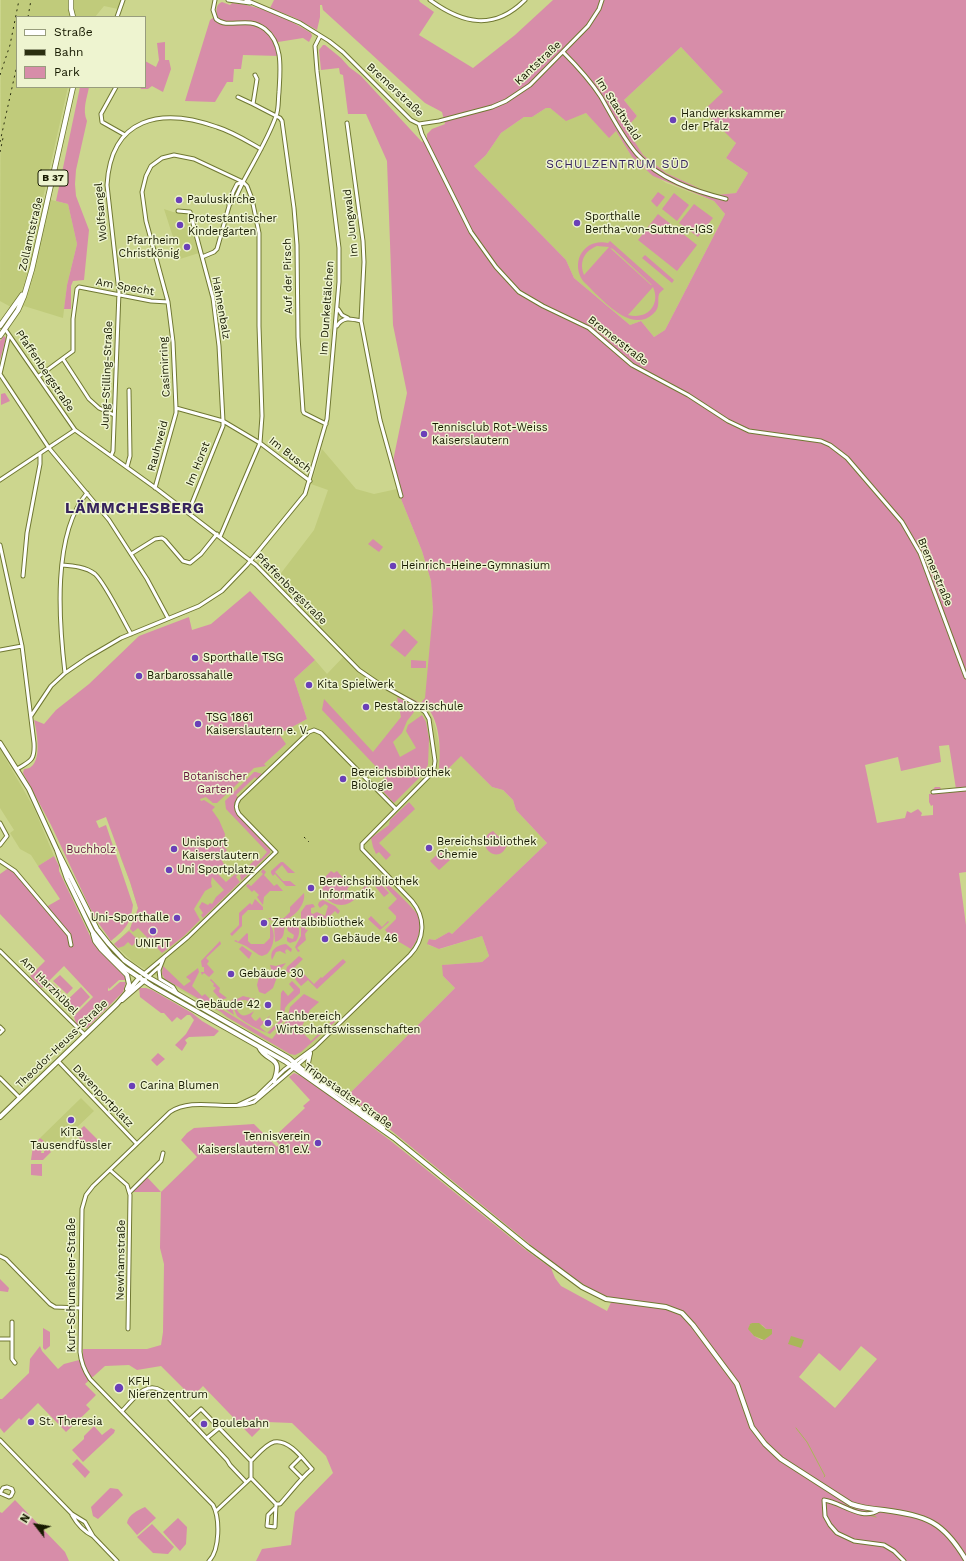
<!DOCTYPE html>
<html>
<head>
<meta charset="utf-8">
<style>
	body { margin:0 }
	#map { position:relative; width:966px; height:1561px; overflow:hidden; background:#ccd68e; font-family:"Work Sans",sans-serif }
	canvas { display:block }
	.legend { position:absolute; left:16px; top:16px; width:130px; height:72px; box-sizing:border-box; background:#eef4d0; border:1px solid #989d7d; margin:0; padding:5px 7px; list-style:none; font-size:12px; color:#171a00 }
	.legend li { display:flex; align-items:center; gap:8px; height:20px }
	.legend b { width:20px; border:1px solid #989d7d }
	.north { position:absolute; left:16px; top:1505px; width:40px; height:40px; -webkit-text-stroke:3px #eef4d0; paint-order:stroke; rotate:301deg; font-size:11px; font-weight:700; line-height:16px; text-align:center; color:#171a00 }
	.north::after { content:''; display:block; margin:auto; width:14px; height:18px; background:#171a00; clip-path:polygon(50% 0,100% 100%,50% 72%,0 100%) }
</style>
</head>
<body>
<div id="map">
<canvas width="966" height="1561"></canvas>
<ul class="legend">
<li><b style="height:5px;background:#fff"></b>Straße</li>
<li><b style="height:5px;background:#2a2e0f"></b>Bahn</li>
<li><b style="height:11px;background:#d78da9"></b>Park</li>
</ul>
<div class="north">N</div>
</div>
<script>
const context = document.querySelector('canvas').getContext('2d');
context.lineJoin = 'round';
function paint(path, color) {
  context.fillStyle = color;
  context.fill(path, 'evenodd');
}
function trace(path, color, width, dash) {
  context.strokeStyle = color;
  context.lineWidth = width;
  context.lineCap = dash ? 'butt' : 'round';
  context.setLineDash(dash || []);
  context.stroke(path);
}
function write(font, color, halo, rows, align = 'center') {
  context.font = font + ' "Work Sans",sans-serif';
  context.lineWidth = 3;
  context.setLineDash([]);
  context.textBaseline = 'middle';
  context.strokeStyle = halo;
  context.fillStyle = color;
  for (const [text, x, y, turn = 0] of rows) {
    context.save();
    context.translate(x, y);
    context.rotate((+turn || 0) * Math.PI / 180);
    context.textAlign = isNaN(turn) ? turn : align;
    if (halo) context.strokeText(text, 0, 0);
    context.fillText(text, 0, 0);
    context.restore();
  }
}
paint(new Path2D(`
	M1 0H121L118 9 104 6 95 17 87 16 86 17H17V87H68L43 198 68 204 77 244 67 285 63 318 24 306 20 312 0 301Z
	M681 47 723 92 736 143 726 158 748 173 736 193 716 195 703 190 666 173 643 155 628 131V128L630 123 637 116 624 100Z
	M546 108H550L566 120 586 113 609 137 616 131 632 157 649 172 666 183 714 201 725 214 665 330 654 337 641 321 630 325 574 278 566 260 474 166 486 155 501 133 524 117H532Z
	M164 209 173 212 187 214 199 253 180 259Z
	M322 449 356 489 374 494 397 489 422 551 431 581 433 610 426 707 433 719 436 729 441 755 439 768 444 773 461 755 492 787 503 790 513 800 516 810 547 843 452 934 449 932 435 940 429 939 428 945 440 949 482 936 489 956 482 962 443 965V976L455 988 348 1095 295 1058 133 962 114 944 130 929 132 923 136 920 135 917 138 908 130 882 120 856 191 779 307 719 294 679 315 660 327 674 346 654 275 581 314 530 328 490 311 484Z
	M0 749 34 808 54 856 38 866 31 855 20 849 10 833 14 830 0 808Z
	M81 1098 94 1111 53 1150 40 1138Z`), '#c0cb7b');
paint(new Path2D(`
	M274 0H419L420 2 434 12 419 35 473 68 515 35 553 0H966V872L959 873 966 925V1561H256L262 1549 291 1545 295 1512 333 1473 326 1456 292 1423 267 1422 252 1437 203 1386 192 1397 161 1366 137 1370 129 1365 105 1366 85 1384 96 1395 86 1405 90 1409 66 1432 38 1403 21 1420 19 1418 4 1433 0 1428V1399H2L29 1373 30 1359 40 1346 42 1351 58 1369 64 1364 83 1359V1349H147L161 1345 163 1332 164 1264 160 1248 161 1192H130L146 1176 161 1192 197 1157 181 1140 187 1133 194 1128 254 1124 277 1147 279 1144 273 1138 305 1108 303 1106 310 1100 289 1077 294 1073 301 1076 329 1095 391 1141 526 1250 551 1268 555 1278 561 1286 607 1311 613 1298 602 1295 589 1288 569 1275 532 1246 348 1095 455 988 443 976 442 965 482 962 489 956 482 936 439 949 427 944 429 939 435 940 449 932 452 934 547 843 516 810 513 800 503 790 492 787 461 756 444 773 439 768C441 752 440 720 427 708 420 702 410 698 402 694L420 704 425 698 433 610 431 581 422 551 397 489 400 488 393 461 407 393 393 325 387 161 366 114H348L343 75 340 74 339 68 321 70 319 50 323 45H325L341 58 349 67 361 76 422 142 427 138V134L432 129 445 124 442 112 425 103 323 10 322 5H320V17L317 30 295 18 270 8ZM681 47 723 92 703 111 736 143 726 158 748 173 736 193 716 195 703 190 666 173 643 155 628 131C627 125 634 120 637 116L624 100ZM546 108H550L566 121 586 113 609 138 616 131 632 157 653 176 714 201 725 214 665 330 654 337 641 321 630 325 574 278 566 260 474 166 486 155 501 133 524 117H532ZM949 745 956 789 942 791 940 787H935L931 792V794H929V802L931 806 933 805V815L921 816 922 813 918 809 911 813 907 811 905 818 877 823 865 765 898 757 901 771 941 762 939 746ZM752 1323 762 1325 766 1329H769L767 1338 762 1340C756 1337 750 1335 749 1326ZM861 1346 877 1359 835 1408 799 1377 819 1353 840 1371Z
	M222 2 230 5 232 3C260 5 287 18 311 33L312 36 309 42 303 38 278 42 280 56 243 55 241 69H234L233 82H227L215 102 185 101 210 20 217 15C216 10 216 4 222 2Z
	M165 42V60H169L171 69 163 92 152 86 148 89H141L140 87H145V61L156 67 159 60 157 43Z
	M80 87H89C87 98 82 110 87 121L76 170 75 184 76 196 89 230 84 280 73 281 71 286V309H64L67 285 77 244 68 204 56 201Z
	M658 192 665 197 657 207 651 201Z
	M674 193 689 205 677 221 662 209Z
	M694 204 713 218 698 237 679 223Z
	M658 214 697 245 677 271 638 240Z
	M610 241 664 289C662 291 660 292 659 294 657 301 661 307 653 314 630 335 599 296 583 281 570 262 584 238 608 243ZM597 246 609 247 584 275C579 262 584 251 597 246ZM610 248 613 249 652 285H651ZM653 287C661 305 647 320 628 315Z
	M645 255 674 280 672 283 642 258Z
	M4 336 6 338 0 360V341Z
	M5 393 10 401 1 405V394Z
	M373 539 383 547 379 552 368 544Z
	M250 591 315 660 294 679 307 719 279 734 286 744 264 764 266 766 254 768 251 771 217 803H213L206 797 200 799 201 801 204 800 215 807 212 810 219 820 225 834 223 846 227 850C223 856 219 859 225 865L217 873 226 882 242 868 236 877 240 882 203 918 201 915 203 913 199 907 202 902 208 905 210 903 212 904 216 897 224 890 212 877 211 883 212 887 205 891 194 909 200 920 184 936 162 953 138 928 133 932 130 929 132 923 136 920 135 917 138 908 130 882 106 817 96 821 99 828 106 825 133 905C130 924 126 929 111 941L97 921 90 908 51 825 23 773 24 769C44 769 37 732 34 720L44 724 56 710 89 684 139 636 189 617 192 630 211 624Z
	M404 629 418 642 405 657 390 645Z
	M411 660 426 661V668H411Z
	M397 697 413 706 414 712 407 721 402 733 393 742 400 757 416 748 406 731 408 725 422 715 426 722 429 739 428 765 422 775 394 803 380 788 385 776 322 710 324 699 373 752 401 717Z
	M254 772H256L262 774 257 779 255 777 236 795 238 797C234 803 233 807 236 813L270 850V853L241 881 240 874 258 857 261 859 267 852 226 809 225 801Z
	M409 802 415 809 379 843 391 855 386 860 379 852 376 854 373 847 371 838 389 825 390 820Z
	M493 831 507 845C498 869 471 841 493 831Z
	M441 851 450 860 439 870 430 861Z
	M54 856 59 866V871L92 940 98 949 125 977 126 980H119L109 989 108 987V991L111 990 120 982H126L123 992 87 1028C79 1028 75 1024 74 1016L93 997 64 966 42 988 30 976 45 961 0 914V874L10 867 46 907 60 899 38 866Z
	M281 862H283L295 873H288L282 865 275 872 283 881H290L296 886H286L275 874 273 876 271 873V871Z
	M263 869 266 872 264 875 274 886 277 884 283 891H270L264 897 263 905 257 897 259 895 254 890 252 892 246 886 248 884 251 886 263 874 261 872Z
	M331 871 334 873 337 871 350 886 347 889 353 895 356 892 358 893 371 880 373 882C356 898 345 917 322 895L323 884 318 876 323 879Z
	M380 877C387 883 417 911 419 917 422 929 418 940 411 949L391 937 385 930 396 919V916L388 908 397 899 378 879Z
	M377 880 389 893 384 897 373 884Z
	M304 893C307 909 282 930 268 918H284L290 912V907Z
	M255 899 263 907V910H248L242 916V926L232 936 230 934 239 925V913L250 903 252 905Z
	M323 900 335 906 340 911 338 914 335 911 327 919 322 918 319 921H317L316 918H309L305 922V929L308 930 305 934 306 940 297 948 300 951 298 952 295 947 301 936V912L306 905 313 904 315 907 311 908V913L313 914 317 912 325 916 328 906 325 904 320 908 318 905 319 902Z
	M371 916 382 927 388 921 389 922 380 930 368 919Z
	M264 920C277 925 276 945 267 954L262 956 259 955 246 946 234 941 236 940 238 942 247 933 248 934V941L251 944H264L270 938V925Z
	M295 921C301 927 300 935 296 941L290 943 287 941V937L293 939 294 935 288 931 287 928 289 924Z
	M286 923C282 932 287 938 275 942L274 925 277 924Z
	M129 931 138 940 132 946 128 942 124 946 118 948 114 944Z
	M220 941 221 944 206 958 209 961 207 964 214 972 209 977 204 973 202 975 201 972H204V967H202L201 961Z
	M286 944 292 949 291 952 287 949 285 951 286 954 280 951 276 952 272 960C269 950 277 945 286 944Z
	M242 946 252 953 249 959 239 949Z
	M299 956 303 959 289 973 286 971 287 967Z
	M343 959 346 962 317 989 308 980 301 986 295 979 302 972 314 984 321 977 322 978Z
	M286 963 277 973 272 972 270 965 276 966Z
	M163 966 184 986 191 981 186 977 198 968 199 972 192 986 202 996 205 994 218 1007 266 1036 272 1039 287 1020 290 1007 304 994 319 1002 310 1010 300 1030 311 1041 335 1018 336 1021 301 1052 295 1055 290 1054 227 1017 221 1012 165 979 162 974Z
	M265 972 272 974 277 977 273 988 265 994 259 992 257 985 259 977Z
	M60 975 73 988 67 994 53 981Z
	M211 979 220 988 219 992 227 998 221 1000 213 991 216 988 213 986 214 984 210 980Z
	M292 981 300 989V993L288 1004 285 1008 283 1021 270 1034C259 1030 245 1023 237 1016L234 1009 237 999 243 996C248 998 252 997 257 1000L254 1005 246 1000H241L238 1004 237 1010C242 1019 248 1015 254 1011L251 1016 254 1020 256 1021 260 1017 262 1021H265L267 1018 271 1015 260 1027 267 1033 280 1020 281 993 283 990 288 996 294 990 289 984Z
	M52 983 61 992 56 997 47 988Z
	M81 987 90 997 73 1014 63 1004Z
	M139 988H146L152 990 192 1013 202 1021 219 1031 214 1036 189 1037 185 1040 187 1043 182 1051 175 1045 186 1034 194 1020 190 1015H187L181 1020 177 1017 172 1022 164 1013H161L140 997Z
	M233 999 235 1000 232 1007 234 1015 224 1008Z
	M158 1053 165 1059 157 1066 151 1060Z
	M84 1126 97 1139V1143L92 1148 87 1147 75 1134Z
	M40 1138 44 1141 41 1153H44V1151L47 1148 51 1152 43 1160H31L33 1146Z
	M31 1164H42V1176L31 1175Z
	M0 1279 9 1288 8 1292 0 1291Z
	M43 1328 50 1332V1346L45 1350 43 1348Z
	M94 1426 102 1435 111 1428 115 1430 114 1433 83 1462 72 1450 84 1439V1436Z
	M77 1459 90 1472 85 1478 72 1464Z
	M110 1488 118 1489 123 1495 98 1519 93 1516 91 1507Z
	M15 1500 65 1552 69 1561H0V1512L2 1513Z
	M145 1507 156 1518 137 1535 127 1523C128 1515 138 1510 145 1507Z
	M178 1518 187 1527 186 1544 180 1551 163 1532Z
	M152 1524 174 1547 168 1554 153 1553 137 1537Z`), '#d78da9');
paint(new Path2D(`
	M752 1323H759L766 1329H772V1334L764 1340 754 1336 748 1329 750 1324Z
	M791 1336 804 1340 801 1348 788 1344Z`), '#aab659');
trace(new Path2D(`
	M796 1428 807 1442 825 1476 824 1477
	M868 1515 876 1517`), '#aab659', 1);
const street = new Path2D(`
	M215 0 213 10 216 19C229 30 247 15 265 29 284 44 280 71 279 92 278 100 279 109 276 116 268 139 254 161 243 182L235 199 229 205
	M228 0 250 3
	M246 0 300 23 329 41 343 52 411 120 419 124 439 121 492 107 506 101 530 85 588 26 599 9 602 0
	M430 0C463 24 494 31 525 0
	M117 17 123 0
	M563 52C577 66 590 80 601 97 612 116 622 137 637 154 659 179 694 191 726 199
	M255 75 257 79 253 104 280 118 282 121 294 208 297 245 298 337 303 411 304 413 326 424
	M116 87 101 114 102 122 125 135
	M238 97 253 104
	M347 123 363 241 364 262 361 321
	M419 124 422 134 471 232 496 267 519 292 543 306 589 328 632 365 688 395 728 421 749 431 821 441 830 445 847 458 902 522 920 553 966 677
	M178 211 190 212 213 298 219 346 223 421V426L188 513
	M202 257 214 252 217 249 233 192 237 184 243 182
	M338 309 342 315 348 318
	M337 326C343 316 352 319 361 321L380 420 401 496
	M5 329 75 430 157 489 256 565 359 670 378 683 414 703 425 712 429 719 435 761 434 768 428 777 362 844V849L412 901C426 918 425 939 410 955L315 1047 284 1070 257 1096 238 1105
	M63 359 89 399 99 408 114 415
	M0 374 49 448 109 520 147 579 168 618
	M0 374 9 335
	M39 376 73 351V319L77 289 79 287 151 301 168 302
	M111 456 113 451 119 292 107 185C111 117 161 107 217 127 233 132 247 141 261 149
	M127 467 130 456 129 390
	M0 480 75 430
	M155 488 176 413V408
	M220 537 260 443 262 416 259 326V233L252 199 247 186 243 182 194 159 174 155 162 158 151 166 146 176 142 192 146 221 168 302 173 342 176 408 223 421 260 443 310 481
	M0 545 22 646 34 743C35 760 31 761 17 769
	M131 554 155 539 162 538 165 540 183 561 190 563 201 554 217 534
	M62 565C74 566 86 567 95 574 105 583 123 620 131 634
	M23 576 27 533 40 464V454
	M0 650 22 646
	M65 673C59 622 52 534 87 493
	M31 716 51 686 65 673 87 658 121 638 199 606 222 591 247 565 305 494 327 419 339 282V248L317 71 315 46 320 36
	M933 792 966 789
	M0 823 7 836 0 845
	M0 861 15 871 69 935 71 945
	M0 951 85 1035
	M164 957 159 970 160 979 173 987 176 992
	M144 974 188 937 276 852 239 814C236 809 235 805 239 799L309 732 314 730 321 733 396 809
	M148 977 159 967
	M0 1027 3 1030 0 1033
	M58 1061 136 1143
	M0 1078 20 1098
	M110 1170 127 1185 130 1195 128 1329
	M130 1192 161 1161 163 1153
	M0 1256 6 1259 50 1304 55 1307 80 1308
	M12 1322V1359L15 1363
	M0 1339H12
	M122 1411C133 1400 145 1380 162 1391L227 1460 230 1465 246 1482
	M189 1420 201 1409 251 1461V1478L276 1504 275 1527 267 1526 268 1515 276 1507
	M207 1438 219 1428
	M0 1440 72 1514 85 1522 93 1536 117 1561
	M301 1457 291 1467 302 1478
	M251 1461C257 1455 266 1444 274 1442 289 1439 303 1459 312 1469 300 1479 291 1492 280 1504H276
	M0 1493 9 1497 11 1496 13 1492 12 1489 7 1487 3 1488 0 1493
	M879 1510C862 1522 841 1502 824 1500L825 1516 830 1525 837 1533 854 1541 884 1545 894 1551 904 1561
	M216 1511 251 1478
	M72 1515C77 1524 83 1531 93 1536
	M209 1561C220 1550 220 1518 213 1505L90 1379C84 1370 81 1363 80 1352L82 1209 86 1195 93 1186 170 1112C195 1096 227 1112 254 1102L310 1054`);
const secondary = new Path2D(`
	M0 743 29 789 57 850 97 929 109 944 124 960 148 977 289 1058 303 1070 348 1100 383 1128
	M57 850 67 879 92 931 111 955 125 968 152 986 286 1062 347 1105 394 1138 528 1247 582 1287 606 1299 666 1307 682 1313 693 1325 737 1384 752 1427 765 1444 781 1459 851 1504C862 1508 873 1509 884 1510 927 1516 943 1521 966 1560
	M93 934 95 941 101 949 127 975 129 984 127 989
	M122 1000 145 980
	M259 1047C266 1063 284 1054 274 1081
	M310 1053 308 1063 311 1075
	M0 1117 117 1004 140 977`);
const primary = new Path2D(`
	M71 0V9L73 17
	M0 326 22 295
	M0 336 18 310 24 296 32 269 73 87`);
trace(street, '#707832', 5);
trace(secondary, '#707832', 6);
trace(primary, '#707832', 6);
trace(street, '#fff', 3);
trace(secondary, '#fff', 4);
trace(primary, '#fff', 4.5);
trace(new Path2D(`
	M28 17 31 0
	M0 75 10 45 19 0
	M0 142 17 65
	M0 152 3 138
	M304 837 309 842`), '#2a2e0f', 1, [2, 4]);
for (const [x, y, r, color] of [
	[673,120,4,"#6a40b8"],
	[179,200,4,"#6a40b8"],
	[577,223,4,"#6a40b8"],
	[180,225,4,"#6a40b8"],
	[187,247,4,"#6a40b8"],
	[424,434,4,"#6a40b8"],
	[393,566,4,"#6a40b8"],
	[195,658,4,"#6a40b8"],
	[139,676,4,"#6a40b8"],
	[309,685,4,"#6a40b8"],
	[366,707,4,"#6a40b8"],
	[198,724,4,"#6a40b8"],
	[343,779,4,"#6a40b8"],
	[429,848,4,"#6a40b8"],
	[174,849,4,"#6a40b8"],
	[169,870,4,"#6a40b8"],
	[311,888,4,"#6a40b8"],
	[177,918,4,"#6a40b8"],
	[264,923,4,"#6a40b8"],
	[153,931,4,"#6a40b8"],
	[325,939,4,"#6a40b8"],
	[231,974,4,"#6a40b8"],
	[268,1005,4,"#6a40b8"],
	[268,1023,4,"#6a40b8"],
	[132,1086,4,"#6a40b8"],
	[71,1120,4,"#6a40b8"],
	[318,1143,4,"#6a40b8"],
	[119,1388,5,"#6a40b8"],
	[31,1422,4,"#6a40b8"],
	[204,1424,4,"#6a40b8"]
]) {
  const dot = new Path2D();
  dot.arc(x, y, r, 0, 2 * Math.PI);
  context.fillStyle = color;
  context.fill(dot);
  trace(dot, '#eef4d0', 1.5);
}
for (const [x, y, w] of [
	[53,178,30]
]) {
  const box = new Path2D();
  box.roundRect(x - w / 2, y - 8, w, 16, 3);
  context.fillStyle = '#eef4d0';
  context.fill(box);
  trace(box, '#171a00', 1);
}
write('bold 10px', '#171a00', null, [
	["B 37",53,178]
]);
write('11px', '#171a00', '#eef4d0', [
	["Kantstraße",538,63,-43],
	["Bremerstraße",395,90,43],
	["Im Stadtwald",618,109,57],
	["Wolfsangel",101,212,-95],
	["Im Jungwald",351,223,-96],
	["Zollamtstraße",31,234,-77],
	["Auf der Pirsch",288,276,-91],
	["Am Specht",125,287,10],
	["Hahnenbalz",221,308,80],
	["Im Dunkeltälchen",327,308,-86],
	["Bremerstraße",618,341,38],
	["Casimirring",165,367,-93],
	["Pfaffenbergstraße",45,371,56],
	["Jung-Stilling-Straße",107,375,-88],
	["Rauhweid",158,446,-75],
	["Im Busch",290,455,38],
	["Im Horst",198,464,-68],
	["Bremerstraße",935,572,67],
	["Pfaffenbergstraße",291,589,45],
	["Am Harzhübel",49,986,45],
	["Theodor-Heuss-Straße",62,1044,-44],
	["Davenportplatz",103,1096,46],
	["Trippstadter Straße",348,1096,35],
	["Newhamstraße",121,1260,-89],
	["Kurt-Schumacher-Straße",72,1285,-90]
]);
write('11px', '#171a00', '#eef4d0', [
	["Handwerkskammer",681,114],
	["der Pfalz",681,127],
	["Pauluskirche",187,200],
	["Sporthalle",585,217],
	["Bertha-von-Suttner-IGS",585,230],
	["Protestantischer",188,219],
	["Kindergarten",188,232],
	["Pfarrheim",179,241,"right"],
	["Christkönig",179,254,"right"],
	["Tennisclub Rot-Weiss",432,428],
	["Kaiserslautern",432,441],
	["Heinrich-Heine-Gymnasium",401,566],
	["Sporthalle TSG",203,658],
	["Barbarossahalle",147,676],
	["Kita Spielwerk",317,685],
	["Pestalozzischule",374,707],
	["TSG 1861",206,718],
	["Kaiserslautern e. V.",206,731],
	["Bereichsbibliothek",351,773],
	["Biologie",351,786],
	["Bereichsbibliothek",437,842],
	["Chemie",437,855],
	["Unisport",182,843],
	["Kaiserslautern",182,856],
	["Uni Sportplatz",177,870],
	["Bereichsbibliothek",319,882],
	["Informatik",319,895],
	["Uni-Sporthalle",169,918,"right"],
	["Zentralbibliothek",272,923],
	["Gebäude 46",333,939],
	["UNIFIT",153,944,"center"],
	["Gebäude 30",239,974],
	["Gebäude 42",260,1005,"right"],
	["Fachbereich",276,1017],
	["Wirtschaftswissenschaften",276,1030],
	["Carina Blumen",140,1086],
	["KiTa",71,1133,"center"],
	["Tausendfüssler",71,1146,"center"],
	["Tennisverein",310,1137,"right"],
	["Kaiserslautern 81 e.V.",310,1150,"right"],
	["KFH",128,1382],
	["Nierenzentrum",128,1395],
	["St. Theresia",39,1422],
	["Boulebahn",212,1424]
], 'left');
write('11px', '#64143c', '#eef4d0', [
	["Botanischer",215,777],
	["Garten",215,790],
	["Buchholz",91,850]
]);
context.letterSpacing = '1px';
write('12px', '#35225c', '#eef4d0', [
	["SCHULZENTRUM SÜD",618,164]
]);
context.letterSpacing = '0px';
context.letterSpacing = '1px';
write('bold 15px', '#35225c', '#eef4d0', [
	["LÄMMCHESBERG",135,509]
]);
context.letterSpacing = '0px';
</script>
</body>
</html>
